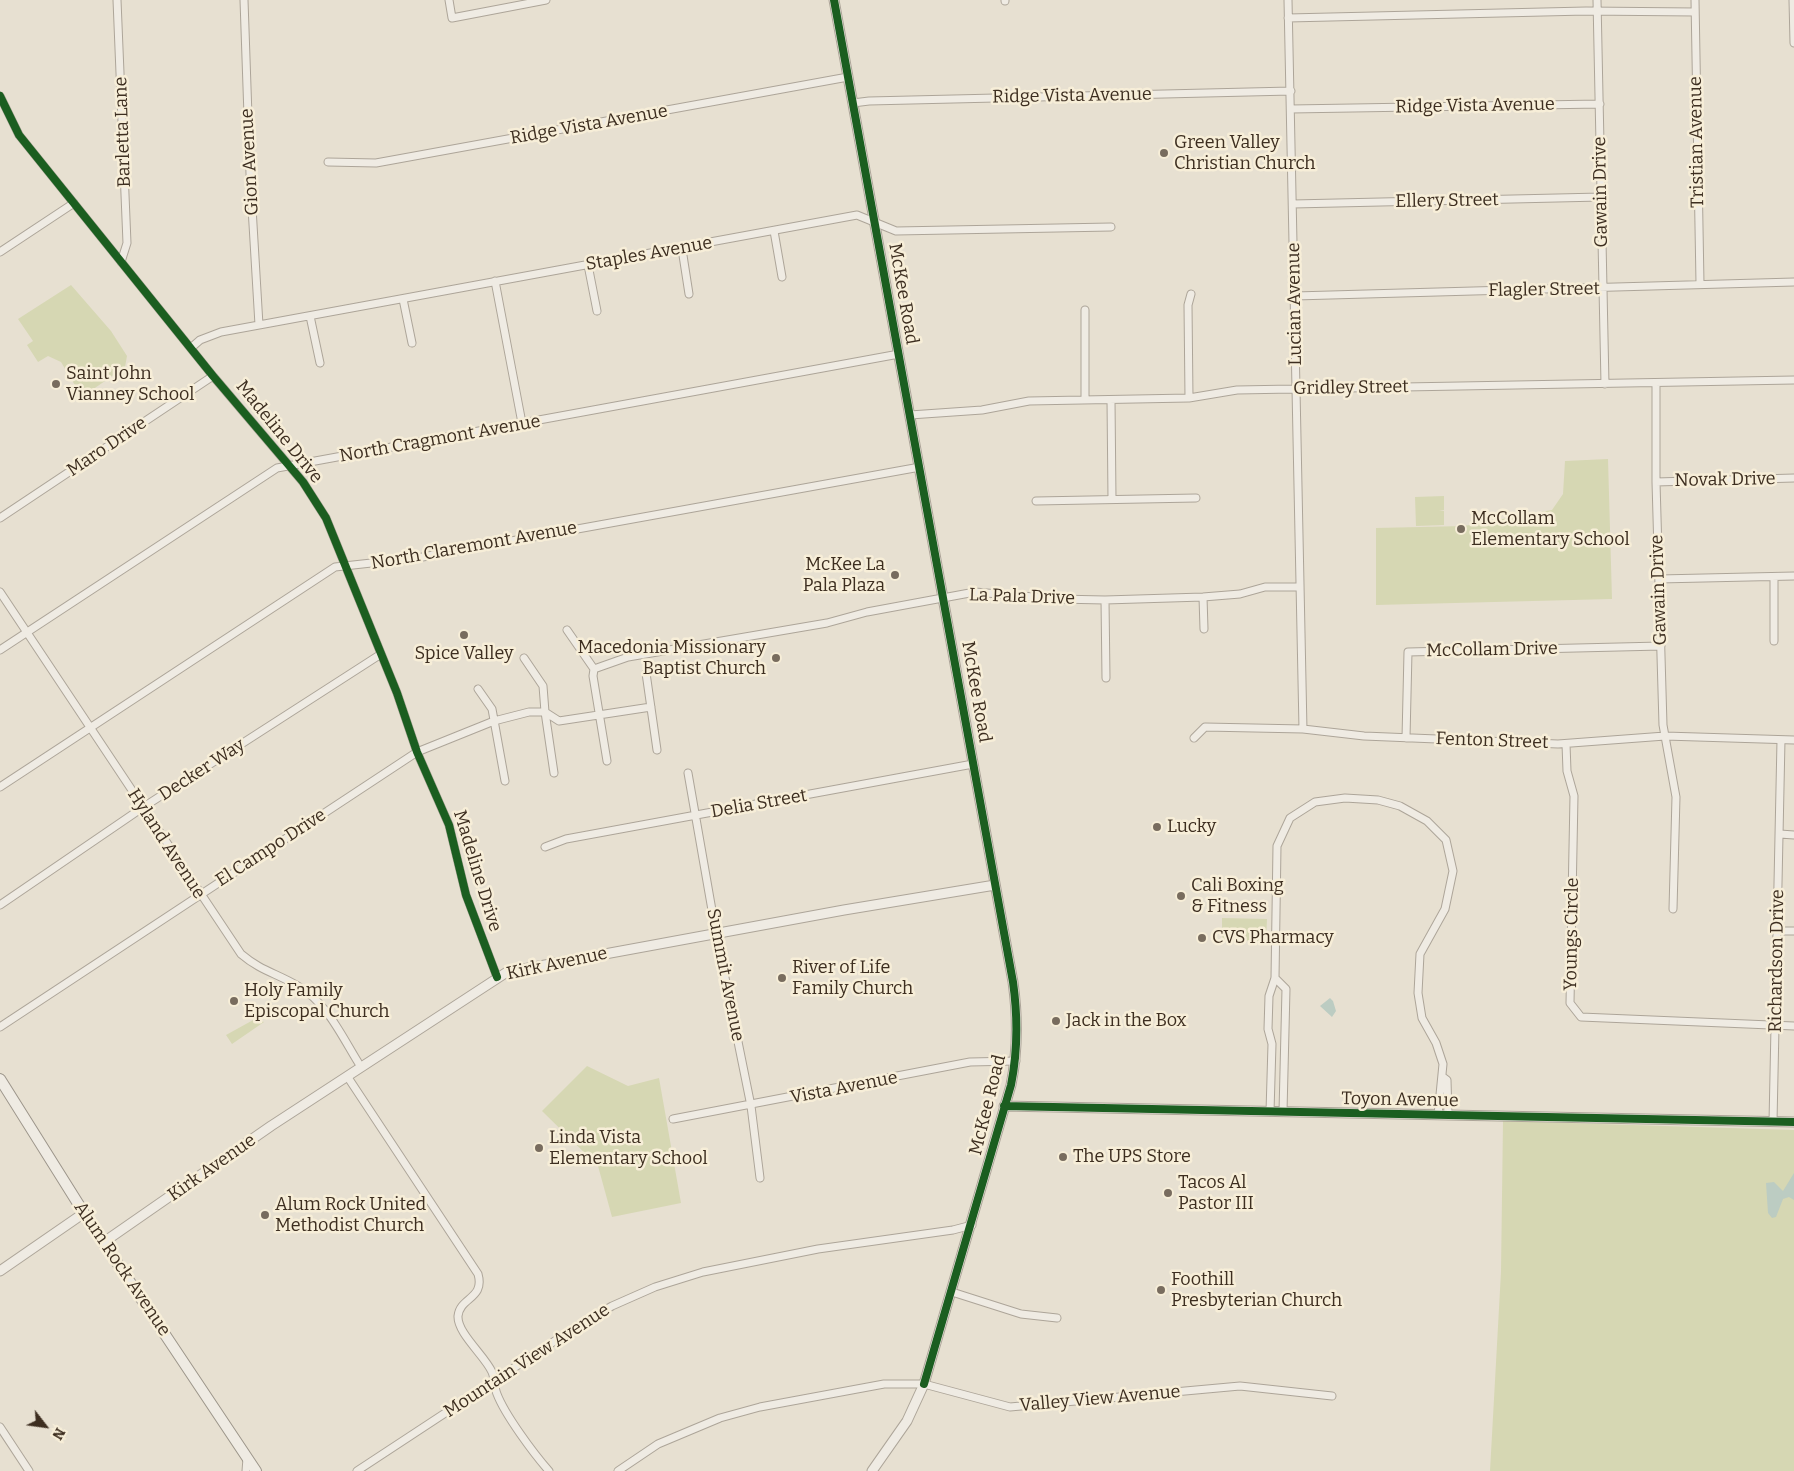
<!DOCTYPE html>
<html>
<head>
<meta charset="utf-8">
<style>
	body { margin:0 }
	#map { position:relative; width:1794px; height:1471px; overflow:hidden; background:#e7e0d1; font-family:Bitter,serif }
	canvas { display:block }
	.north { position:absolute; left:20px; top:1401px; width:50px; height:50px; -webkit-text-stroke:4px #f7eed8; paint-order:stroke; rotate:120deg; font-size:14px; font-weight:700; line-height:20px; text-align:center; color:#3d2e20 }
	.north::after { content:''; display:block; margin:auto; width:18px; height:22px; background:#3d2e20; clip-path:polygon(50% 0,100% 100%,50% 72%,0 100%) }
</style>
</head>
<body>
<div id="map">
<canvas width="1794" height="1471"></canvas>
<div class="north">N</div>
</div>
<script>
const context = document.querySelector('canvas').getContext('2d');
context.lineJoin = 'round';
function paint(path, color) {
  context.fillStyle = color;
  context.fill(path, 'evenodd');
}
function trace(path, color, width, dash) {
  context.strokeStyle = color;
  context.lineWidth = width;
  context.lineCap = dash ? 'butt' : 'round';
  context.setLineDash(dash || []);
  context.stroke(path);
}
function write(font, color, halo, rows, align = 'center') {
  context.font = font + ' Bitter,serif';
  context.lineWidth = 5;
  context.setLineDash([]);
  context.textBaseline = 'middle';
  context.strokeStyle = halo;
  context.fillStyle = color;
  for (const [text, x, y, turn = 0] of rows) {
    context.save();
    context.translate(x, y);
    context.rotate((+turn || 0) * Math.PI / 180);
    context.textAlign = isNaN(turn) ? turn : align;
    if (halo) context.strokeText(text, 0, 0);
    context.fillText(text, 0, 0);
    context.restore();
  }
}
paint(new Path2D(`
	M71 285 111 331 127 356 125 367 82 397 61 362 48 356 38 362 27 345 33 341 18 319Z
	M1608 459 1612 599 1376 605V528L1464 526 1552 510 1563 494 1565 461Z
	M1444 496V510L1439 511H1444V525L1416 526 1415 497Z
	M1222 918 1267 919 1266 941 1222 940Z
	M255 1019 264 1022 232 1044 226 1035Z
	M587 1066 628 1086 659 1078 681 1203 612 1217 598 1166 542 1111Z
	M1503 1121 1794 1130V1471H1490L1501 1272Z`), '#d6d7b3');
paint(new Path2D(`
	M1330 998 1333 1001 1336 1011 1332 1017 1320 1006Z
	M1794 1173V1200L1789 1197 1783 1199 1776 1217 1772 1218 1768 1213 1766 1183 1774 1182 1783 1191Z`), '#bcccc2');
const minor = new Path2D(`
	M117 0 127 243 121 262
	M244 0 250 174 259 325
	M449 0 452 18 546 0
	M1005 0V1
	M1288 0 1303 729
	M1597 0 1605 384
	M1695 0 1700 283
	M1793 0 1794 43
	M1288 18 1586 11 1695 12
	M0 96 19 135 213 376 303 482 326 518 397 693 417 752 449 825 466 895 497 977
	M853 103 869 101 1291 91
	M1291 109 1600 104
	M328 162 376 163 848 77
	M1293 204 1601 197
	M774 231 782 277
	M682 249 689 294
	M0 252 74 203
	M588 265 597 311
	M495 281 522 423
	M1295 296 1794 282
	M403 299 412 343
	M310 316 320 363
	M192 347 200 340 221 332 857 215 896 231 1111 227
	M1656 384V482L1663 725 1676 797 1673 909
	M1189 398 1188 305 1191 294
	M1085 399V310
	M1111 400 1112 499
	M910 415 982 410 1029 401 1189 398 1237 390 1794 380
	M1656 482 1794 478
	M1036 501 1196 498
	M0 518 213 376
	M1659 579 1794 576
	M0 592 241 954C261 971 276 973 298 986 328 1003 343 1039 361 1067
	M1203 597 1204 629
	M1105 600 1106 678
	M567 630 594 669
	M1774 641V577
	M0 650 277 468 899 354
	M524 658 543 686 545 712 554 773
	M646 673 657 750
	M478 689 492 709 505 781
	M1194 738 1205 727 1303 729 1364 736 1558 744 1665 736 1794 740
	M1406 738 1408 652 1661 646
	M1566 744 1567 771 1574 796 1570 1003 1581 1017 1794 1026
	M607 761 593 676 594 669 628 657 827 623 867 612 975 592 1057 599 1105 600 1203 597 1240 594 1265 587H1300
	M688 773 716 933 751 1106 760 1178
	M0 787 335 567 417 558 920 467
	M1780 834 1794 835
	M545 847 566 839 973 764
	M0 905 142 808 381 654
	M1778 931H1794
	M1275 978 1286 989 1283 1112
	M0 1027 417 752 494 721 529 712H545L559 721 651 707
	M347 1076 478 1274C485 1299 460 1297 458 1316 457 1333 485 1356 492 1372 495 1379 494 1387 497 1394 505 1415 534 1454 549 1471
	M1443 1077 1447 1080 1448 1115
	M1270 1112 1272 1044 1268 1029 1269 996 1275 978 1277 846 1290 818 1315 802 1345 798 1378 800 1400 806 1427 821 1446 840 1453 871 1445 909 1420 954 1418 993 1422 1018 1436 1043 1443 1064 1438 1115
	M673 1119 970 1062 1016 1061
	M1773 1122 1781 740
	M952 1292 1021 1314 1057 1318
	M0 1427 29 1471
	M246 1471 247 1458
	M357 1471 576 1327 612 1306 655 1287 703 1272 818 1249 953 1230 972 1225
	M618 1471 658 1444 720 1418 760 1407 884 1384H924L1010 1407 1240 1386 1332 1396`);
const tertiary = new Path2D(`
	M834 0 1013 982C1018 1018 1018 1050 1011 1085L924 1384 907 1421 872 1471
	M1004 1106 1794 1122
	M104 1242 271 1126 507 972 844 910 995 885
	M0 1271 84 1213`);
const secondary = new Path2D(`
	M0 1079 84 1213 256 1471`);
trace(minor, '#ada599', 9);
trace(tertiary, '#ada599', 11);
trace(secondary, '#9c958a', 12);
trace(minor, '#efebe3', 7);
trace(tertiary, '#efebe3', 9);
trace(secondary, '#efebe3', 10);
trace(new Path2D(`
	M834 0 1013 982C1018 1018 1018 1050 1011 1085L924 1384
	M0 96 19 135 213 376 303 482 326 518 397 693 417 752 449 825 466 895 497 977
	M1004 1106 1794 1122`), '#1b5e20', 8);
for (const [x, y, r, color] of [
	[1164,153,5,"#786c5e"],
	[56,384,5,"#786c5e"],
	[1461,529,5,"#786c5e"],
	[895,575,5,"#786c5e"],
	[464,635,5,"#786c5e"],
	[776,658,5,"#786c5e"],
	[1157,827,5,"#786c5e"],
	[1181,896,5,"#786c5e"],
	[1202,938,5,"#786c5e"],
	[782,978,5,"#786c5e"],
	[234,1001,5,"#786c5e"],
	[1056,1021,5,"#786c5e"],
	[539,1148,5,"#786c5e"],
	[1063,1157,5,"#786c5e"],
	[1168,1193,5,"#786c5e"],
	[265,1215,5,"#786c5e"],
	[1161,1290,5,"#786c5e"]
]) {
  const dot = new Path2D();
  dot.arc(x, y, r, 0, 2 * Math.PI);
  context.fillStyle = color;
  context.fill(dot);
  trace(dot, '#f7eed8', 2);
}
write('18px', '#3d2e20', '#f7eed8', [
	["Ridge Vista Avenue",1072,96,-1],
	["Ridge Vista Avenue",1475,106,-1],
	["Ridge Vista Avenue",589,125,-10],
	["Barletta Lane",123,132,-92],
	["Tristian Avenue",1697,142,-91],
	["Gion Avenue",250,162,-93],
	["Gawain Drive",1601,192,-91],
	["Ellery Street",1447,201,-1],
	["Staples Avenue",649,254,-10],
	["Flagler Street",1544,290,-1],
	["McKee Road",903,294,80],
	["Lucian Avenue",1295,304,-91],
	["Gridley Street",1351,388,-1],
	["Madeline Drive",279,432,51],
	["North Cragmont Avenue",440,439,-10],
	["Maro Drive",107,447,-34],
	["Novak Drive",1725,480,-1],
	["North Claremont Avenue",474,546,-10],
	["Gawain Drive",1659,590,-92],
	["La Pala Drive",1022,597,2],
	["McCollam Drive",1492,650,-1],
	["McKee Road",976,692,80],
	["Fenton Street",1492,741,2],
	["Decker Way",202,770,-33],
	["Delia Street",759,804,-10],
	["Hyland Avenue",166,844,57],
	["El Campo Drive",271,848,-33],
	["Madeline Drive",477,871,73],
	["Youngs Circle",1572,934,-89],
	["Richardson Drive",1777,961,-89],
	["Kirk Avenue",557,964,-12],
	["Summit Avenue",725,975,79],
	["Vista Avenue",844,1088,-11],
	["Toyon Avenue",1400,1100,1],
	["McKee Road",988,1105,-76],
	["Kirk Avenue",212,1168,-35],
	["Alum Rock Avenue",122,1269,56],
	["Mountain View Avenue",527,1361,-33],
	["Valley View Avenue",1100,1399,-5]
]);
write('18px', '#3d2e20', '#f7eed8', [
	["Green Valley",1174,143],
	["Christian Church",1174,164],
	["Saint John",66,374],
	["Vianney School",66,395],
	["McCollam",1471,519],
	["Elementary School",1471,540],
	["McKee La",885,565,"right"],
	["Pala Plaza",885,586,"right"],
	["Macedonia Missionary",766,648,"right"],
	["Baptist Church",766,669,"right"],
	["Spice Valley",464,654,"center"],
	["Lucky",1167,827],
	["Cali Boxing",1191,886],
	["& Fitness",1191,907],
	["CVS Pharmacy",1212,938],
	["River of Life",792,968],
	["Family Church",792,989],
	["Holy Family",244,991],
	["Episcopal Church",244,1012],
	["Jack in the Box",1066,1021],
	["Linda Vista",549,1138],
	["Elementary School",549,1159],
	["The UPS Store",1073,1157],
	["Tacos Al",1178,1183],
	["Pastor III",1178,1204],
	["Alum Rock United",275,1205],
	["Methodist Church",275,1226],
	["Foothill",1171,1280],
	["Presbyterian Church",1171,1301]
], 'left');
</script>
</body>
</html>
